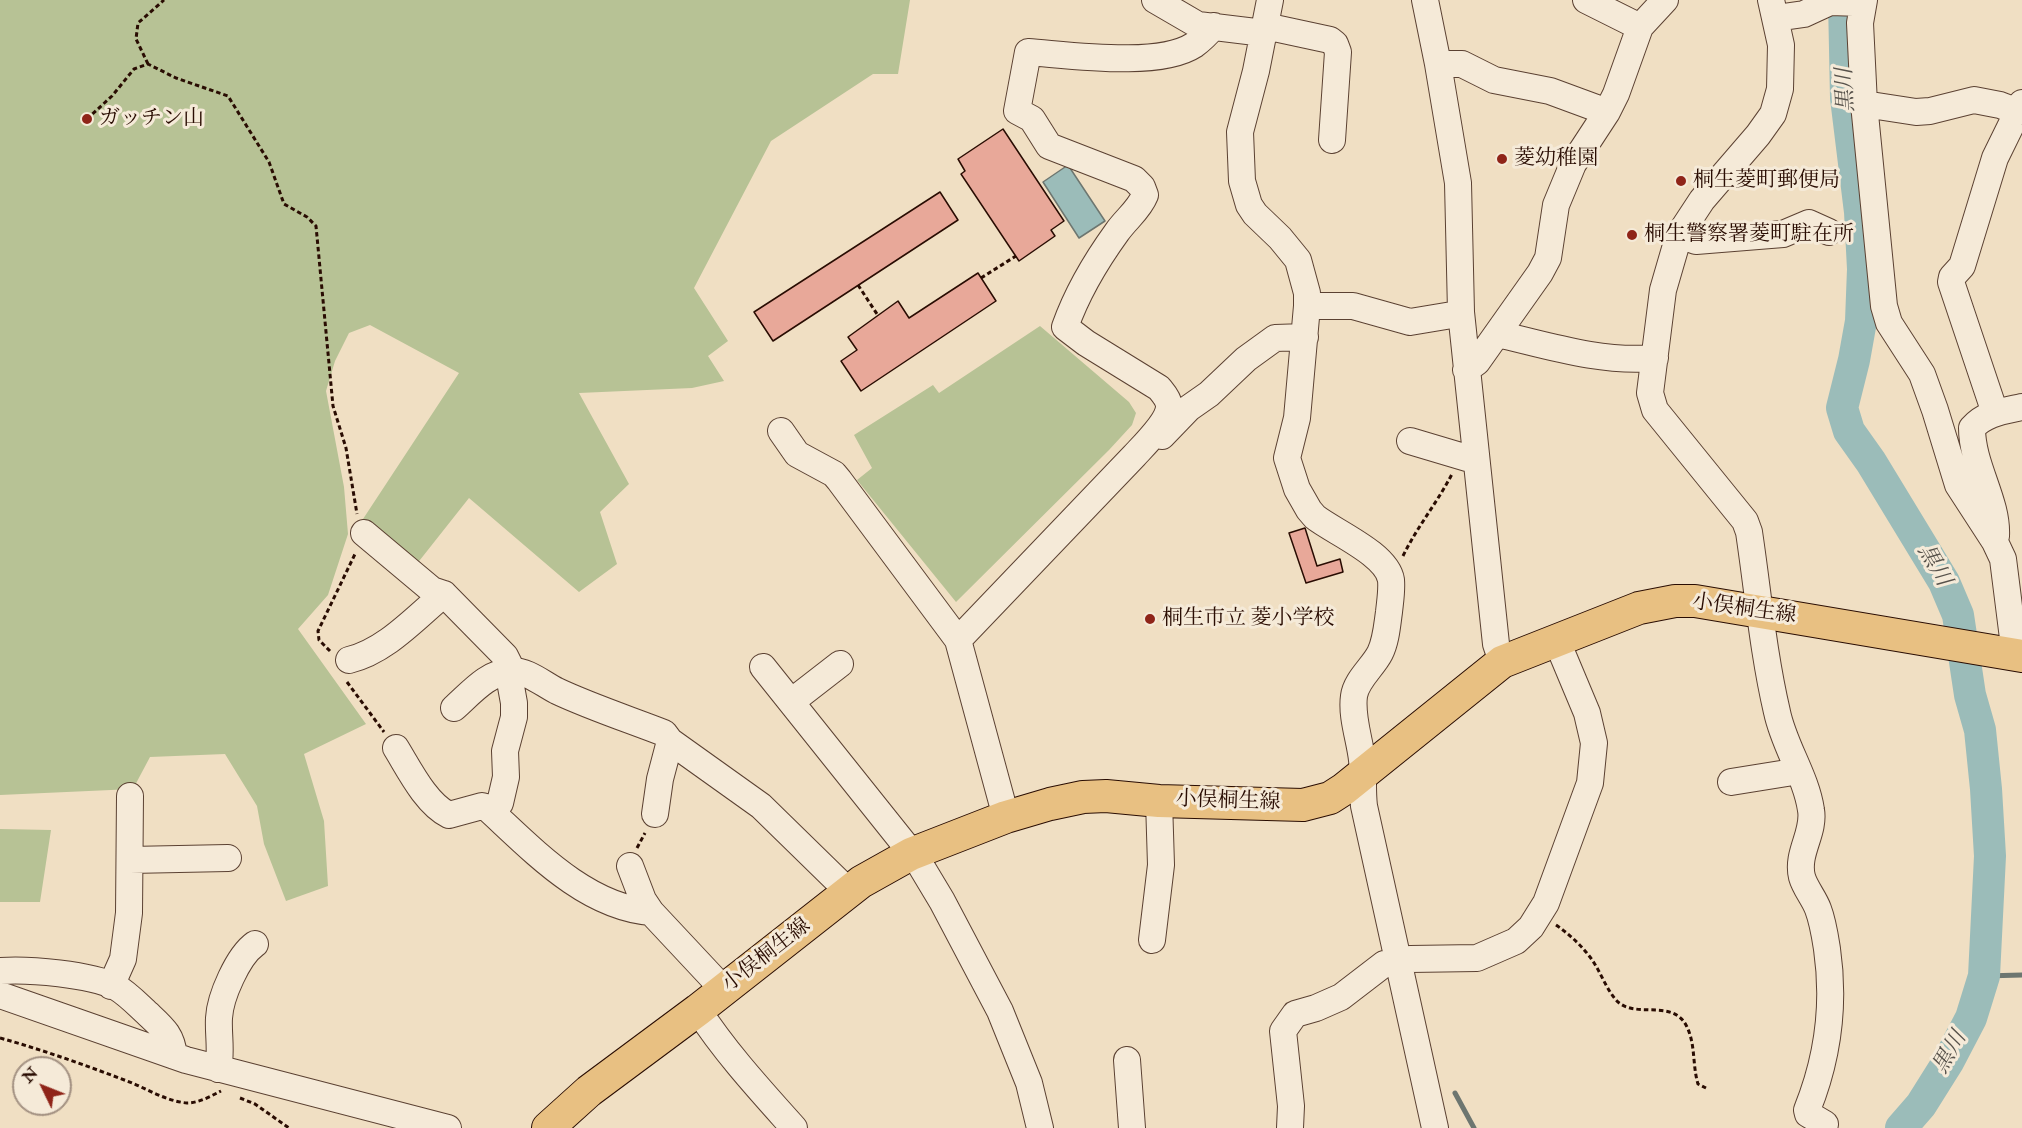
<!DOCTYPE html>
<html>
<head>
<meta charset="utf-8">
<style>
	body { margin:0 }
	#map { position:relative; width:2022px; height:1128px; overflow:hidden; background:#f0dfc3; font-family:"IM FELL Double Pica",serif }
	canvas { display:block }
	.north { position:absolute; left:12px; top:1056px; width:60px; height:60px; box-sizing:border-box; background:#f5ead8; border:2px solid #a39182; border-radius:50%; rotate:313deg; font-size:16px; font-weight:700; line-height:24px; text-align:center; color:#290c02 }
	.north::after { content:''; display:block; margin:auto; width:21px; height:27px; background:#8f2418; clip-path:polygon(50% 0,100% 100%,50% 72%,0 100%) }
</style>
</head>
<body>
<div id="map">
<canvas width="2022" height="1128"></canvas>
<div class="north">N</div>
</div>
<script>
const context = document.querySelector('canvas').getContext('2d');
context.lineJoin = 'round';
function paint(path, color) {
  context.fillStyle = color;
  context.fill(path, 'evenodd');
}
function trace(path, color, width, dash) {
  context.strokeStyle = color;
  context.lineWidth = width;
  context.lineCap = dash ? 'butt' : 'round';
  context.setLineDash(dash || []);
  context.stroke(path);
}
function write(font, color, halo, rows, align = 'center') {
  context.font = font + ' "IM FELL Double Pica","Noto Serif JP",serif';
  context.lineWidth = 6;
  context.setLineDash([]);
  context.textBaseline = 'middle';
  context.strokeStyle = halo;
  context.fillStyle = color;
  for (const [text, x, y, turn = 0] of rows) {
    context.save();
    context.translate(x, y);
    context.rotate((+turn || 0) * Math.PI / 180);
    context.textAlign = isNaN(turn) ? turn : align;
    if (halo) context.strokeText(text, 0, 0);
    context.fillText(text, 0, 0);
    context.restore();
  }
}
paint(new Path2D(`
	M0 0H910L898 74H873L771 141 694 288 728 341 708 356 724 381 692 388 579 393 629 484 600 512 617 564 579 592 469 498 416 565 363 519 459 373 370 325 349 333 335 361 326 391 344 487 348 534 328 595 298 629 366 724 304 754 324 821 328 886 286 901 264 844 257 806 225 754 150 757 133 789 0 795Z
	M1040 326 1129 402 1136 413 1132 425 1109 450 956 602 857 480 872 468 854 435 933 385 939 393Z
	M0 829 51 830 40 902H0Z`), '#b7c295');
const water = new Path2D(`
	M1068 165 1105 221 1079 238 1043 182Z`);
paint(water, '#9bbcb9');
trace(water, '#6d7670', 1.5);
trace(new Path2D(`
	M1984 976 2022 975
	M1455 1093 1474 1128`), '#6d7670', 5);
trace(new Path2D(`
	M1844 0 1846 98 1860 212 1863 269 1861 321 1854 360 1842 408 1849 431 1871 462 1944 582 1958 615 1970 695 1980 730 1986 789 1990 856 1984 976 1971 1018 1948 1062 1921 1105 1901 1128`), '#9bbcb9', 32);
const building = new Path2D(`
	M1003 129 1064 221 1051 230 1055 236 1019 261 961 174 965 171 958 159Z
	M940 192 958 220 773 341 754 312Z
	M978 273 996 301 861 391 841 361 857 350 848 337 898 301 909 318Z
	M1305 528 1317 566 1340 559 1343 572 1306 583 1289 533Z`);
paint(building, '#e8a899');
trace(building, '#290c02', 1.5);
const minor = new Path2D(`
	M1155 0 1198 25 1264 33
	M1270 0 1256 71 1240 132 1242 181 1249 205 1255 214 1280 238 1298 260 1307 293V306L1297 418 1287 458 1297 489 1309 510 1315 517C1334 532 1387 554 1391 580 1392 591 1390 602 1389 612 1387 626 1386 641 1380 653 1373 667 1356 680 1354 696 1351 717 1360 740 1362 760 1364 775 1362 790 1364 806L1435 1128
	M1425 0 1438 64 1458 183 1461 312 1496 644 1502 662
	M1586 0 1640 27
	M1771 0 1781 45 1780 89 1773 114 1758 135 1702 200 1679 235 1663 290 1650 393 1655 410 1745 521 1749 532C1758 592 1763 652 1777 712 1784 746 1806 776 1811 810 1815 833 1796 853 1802 877 1805 888 1814 898 1818 909 1823 922 1825 936 1827 949 1835 1004 1828 1058 1807 1110L1808 1114 1825 1124 1824 1128
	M1864 0 1860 23 1864 104 1884 306 1889 323 1922 374 1935 410 1958 485 1995 542 2003 559 2015 654
	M1776 18 1804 14 1830 2 1862 3
	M1265 26 1330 40 1335 44 1338 52 1332 140
	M1438 64H1462L1494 80 1550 91 1607 112
	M1864 104 1916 112 1930 111 1974 100 2000 105 2018 112
	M1679 235 1696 241 1783 234 1809 223 1829 232
	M1307 306H1353L1410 322 1452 315 1461 312
	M1498 334C1549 346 1602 363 1655 358
	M1466 370 1477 362 1540 273 1548 258 1556 205 1573 164 1607 112 1616 94 1640 27 1665 0
	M1995 413 1951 282 1952 277 1962 266 1995 158 2022 103
	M781 431 797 454 834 474 839 480 958 640 1006 817
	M1162 436 1189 408 1209 394 1246 359 1275 338 1305 337
	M1410 441 1467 458H1476
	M364 533 432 590 444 594 505 656 512 670 510 681 514 703V717L505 751 506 777 500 803 492 812
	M1996 536C1998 501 1972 466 1972 428 1985 413 2004 411 2022 407
	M958 640 1134 456C1144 445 1170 420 1169 405 1168 398 1163 393 1159 388L1086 343 1065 327C1077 293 1096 261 1117 232 1126 219 1139 210 1145 195L1142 187 1134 179 1049 146 1032 119 1017 111 1028 52C1070 55 1159 68 1194 45 1201 40 1208 33 1214 26
	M349 660C386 651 415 618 444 594
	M763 667 918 861 942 901 1000 1011 1029 1083 1040 1128
	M791 702 840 664
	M454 708C470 694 488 672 511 671 527 670 543 684 557 691 591 707 628 719 664 733L670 741 761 806 849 892
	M396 748C409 769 426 804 449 815L482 806 486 807C532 849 585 907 651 912
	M1731 782 1787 773 1797 769
	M655 814 660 779 670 741
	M130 860 228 858
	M630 866 643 900 651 912 724 990
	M1152 940 1161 865 1159 801
	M0 971C29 969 90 974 116 987 128 994 138 1005 148 1014 163 1028 172 1035 174 1056
	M111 986 123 959 129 913 130 796
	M0 995 186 1060 448 1128
	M698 1010C725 1052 761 1091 794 1128
	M1127 1060 1132 1128
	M218 1069C222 1052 218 1035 219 1018 220 997 238 956 255 944
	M1290 1128 1291 1106 1283 1031 1295 1014 1316 1008 1341 997 1384 964 1410 959 1477 958 1516 941 1531 927 1546 903 1590 783 1594 743 1587 713 1556 639`);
const major = new Path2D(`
	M548 1128 589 1091 698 1010 861 882 911 854 1006 817 1050 804 1083 797 1106 796 1159 801 1303 805 1330 798 1344 789 1502 662 1639 608 1675 601H1695L2022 656`);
trace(minor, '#5b4132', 28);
trace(major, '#290c02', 34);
trace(new Path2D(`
	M148 64 136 39 138 23 164 0
	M87 119 112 96 134 69 148 64 176 78 228 96 269 162 284 204 307 217 316 226 333 406 346 448 357 514
	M981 278 1016 256
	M858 285 877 314
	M1403 556C1417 527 1437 503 1452 474
	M330 651 319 640 318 631 355 554
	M347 682 384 732
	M637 848 645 833
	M1556 925C1569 934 1580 944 1590 957 1600 970 1605 987 1616 1000 1634 1020 1671 998 1686 1025 1696 1044 1692 1064 1698 1084L1706 1088
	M0 1038C43 1050 85 1065 127 1081 146 1088 165 1101 187 1103 199 1103 211 1096 221 1091
	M240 1098 255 1104 289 1128`), '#290c02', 3, [4.5, 3]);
trace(minor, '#f5ead8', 26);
trace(major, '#e8c082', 32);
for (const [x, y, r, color] of [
	[87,119,6,"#8f2418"],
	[1502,159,6,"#8f2418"],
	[1681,181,6,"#8f2418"],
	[1632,235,6,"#8f2418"],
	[1150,619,6,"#8f2418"]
]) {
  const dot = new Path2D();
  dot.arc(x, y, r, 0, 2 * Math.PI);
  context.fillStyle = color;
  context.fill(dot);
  trace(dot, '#f5ead8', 2);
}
write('21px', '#290c02', '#f5ead8', [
	["ガッチン山",99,119],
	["菱幼稚園",1514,159],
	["桐生菱町郵便局",1693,181],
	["桐生警察署菱町駐在所",1644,235],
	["桐生市立 菱小学校",1162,619]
], 'left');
write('21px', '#290c02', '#f5ead8', [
	["小俣桐生線",1744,610,8],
	["小俣桐生線",1228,802,2],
	["小俣桐生線",767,956,-38]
]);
write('italic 22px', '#57524b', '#f5ead8', [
	["黒川",1847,90,-93],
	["黒川",1933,566,60],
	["黒川",1951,1053,-60]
]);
</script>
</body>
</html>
